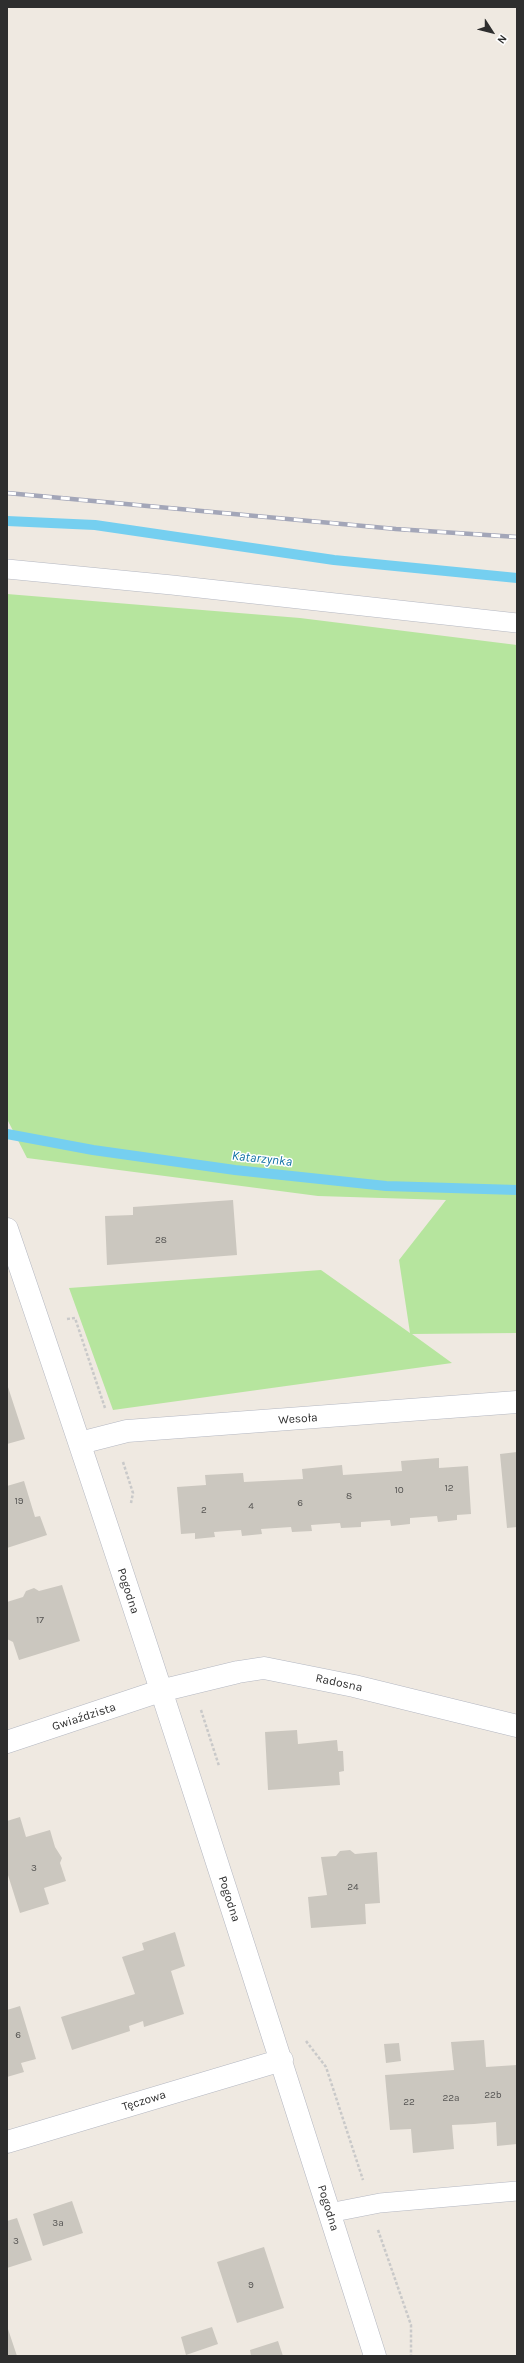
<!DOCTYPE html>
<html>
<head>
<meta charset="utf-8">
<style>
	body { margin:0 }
	#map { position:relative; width:524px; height:2363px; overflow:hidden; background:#efe9e1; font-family:Karla,sans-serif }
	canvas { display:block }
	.frame { position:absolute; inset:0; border:8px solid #2e2e2e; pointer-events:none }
	.north { position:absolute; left:472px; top:12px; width:40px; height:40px; -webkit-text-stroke:3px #fff; paint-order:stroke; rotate:126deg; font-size:11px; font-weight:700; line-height:16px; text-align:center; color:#2e2e2e }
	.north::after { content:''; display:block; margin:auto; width:14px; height:18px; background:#2e2e2e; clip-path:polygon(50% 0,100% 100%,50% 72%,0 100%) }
</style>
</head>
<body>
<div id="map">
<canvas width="524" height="2363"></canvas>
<div class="frame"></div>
<div class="north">N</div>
</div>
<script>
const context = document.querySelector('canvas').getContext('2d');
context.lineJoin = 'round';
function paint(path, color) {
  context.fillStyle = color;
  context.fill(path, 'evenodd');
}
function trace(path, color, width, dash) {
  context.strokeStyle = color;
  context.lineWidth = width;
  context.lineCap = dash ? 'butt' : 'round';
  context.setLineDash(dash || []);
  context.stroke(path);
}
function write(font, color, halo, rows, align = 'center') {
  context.font = font + ' Karla,sans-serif';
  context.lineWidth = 3;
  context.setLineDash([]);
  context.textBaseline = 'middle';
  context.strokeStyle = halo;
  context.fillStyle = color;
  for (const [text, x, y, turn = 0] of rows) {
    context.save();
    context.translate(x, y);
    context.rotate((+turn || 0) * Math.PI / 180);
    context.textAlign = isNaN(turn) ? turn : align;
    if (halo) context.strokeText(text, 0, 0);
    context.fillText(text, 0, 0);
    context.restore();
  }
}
paint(new Path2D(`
	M7 594 300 618 517 645V1333L412 1334 452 1363 113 1410 69 1288 321 1270 410 1333 399 1260 446 1200 318 1196 27 1158 7 1119Z`), '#b6e59e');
trace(new Path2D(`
	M7 521 95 525 334 560 517 578
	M7 1134 93 1150 235 1170 386 1186 517 1190`), '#75cff0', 10);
paint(new Path2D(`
	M233 1200 237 1255 107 1265 105 1216 133 1215V1207Z
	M7 1384 25 1439 7 1444Z
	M517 1452V1527L507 1528 500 1454Z
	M439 1458V1468L468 1466 471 1514 457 1515V1520L438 1522 437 1516 410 1518V1524L391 1526 390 1520 361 1522V1527L341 1528 340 1523 311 1525 312 1531 292 1532 291 1527 261 1529 262 1534 242 1536 241 1530 214 1532 215 1537 195 1539V1533L181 1534 177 1487 206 1485 205 1475 243 1473 244 1482 303 1479 302 1469 342 1465 343 1475 402 1471 401 1461Z
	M24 1481 35 1517 40 1516 47 1535 7 1548V1486Z
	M62 1585 80 1641 19 1660 13 1642 7 1639V1602L23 1597 26 1591 34 1588 39 1591Z
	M297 1730 298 1744 337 1740 338 1751H343L344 1771 339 1772 340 1785 268 1790 265 1732Z
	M20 1817 26 1837 50 1830 55 1847 62 1858 60 1863 66 1881 44 1888 49 1904 20 1913 7 1872V1821Z
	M350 1850 355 1854 377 1852 380 1903 365 1904 366 1924 311 1928 308 1897 327 1895 321 1857 336 1856 340 1851Z
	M175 1932 185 1966 171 1971 184 2014 144 2027 143 2021 129 2026 130 2031 72 2050 61 2017 135 1994 122 1957 144 1950 142 1943Z
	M20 2006 36 2059 21 2063 24 2072 7 2077V2010Z
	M484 2040 486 2067 517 2065V2144L497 2146 496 2122 474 2124 452 2125 454 2149 413 2153 411 2129 390 2130 385 2075 454 2070 451 2042Z
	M399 2043 401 2061 386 2063 384 2044Z
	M72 2201 83 2233 43 2246 33 2214Z
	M17 2218 32 2260 7 2268V2221Z
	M264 2247 284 2308 237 2323 217 2262Z
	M7 2326 17 2356H7Z
	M212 2327 218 2344 186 2355 181 2337Z
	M278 2341 283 2356H251L250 2350Z`), '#cbc7bf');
const lane = new Path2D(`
	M7 569 172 585 517 623
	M329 2213 380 2203 517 2191`);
const street = new Path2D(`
	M7 1229C135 1603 255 1979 375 2356
	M80 1443 127 1431 517 1402
	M7 1742 160 1691 238 1672 264 1668 354 1686 517 1726
	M7 2142 282 2060`);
trace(lane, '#b4b7c1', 20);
trace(street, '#b4b7c1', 23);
trace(new Path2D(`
	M67 1319 75 1318 105 1408
	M123 1462 133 1493 131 1503
	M201 1710 219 1766
	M306 2041 326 2067 363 2180
	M378 2230 411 2325V2356`), '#c9c9c9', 2.5, [3, 2]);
trace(lane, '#fff', 19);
trace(street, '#fff', 22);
const rail = new Path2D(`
	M7 493 396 529 517 537`);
trace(rail, '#a3a6b8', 4.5);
trace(rail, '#fff', 3, [9]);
write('10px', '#555452', null, [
	["28",161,1240],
	["12",449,1488],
	["10",399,1490],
	["8",349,1496],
	["19",19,1501],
	["6",300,1503],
	["4",251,1506],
	["2",204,1510],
	["17",40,1620],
	["3",34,1868],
	["24",353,1887],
	["6",18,2035],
	["22b",493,2095],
	["22a",451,2098],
	["22",409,2102],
	["3a",58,2223],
	["3",16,2241],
	["9",251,2285]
]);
write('12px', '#2e2e2e', '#fff', [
	["Wesoła",298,1419,-4],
	["Pogodna",128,1591,72],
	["Radosna",339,1683,12],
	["Gwiaździsta",84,1717,-18],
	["Pogodna",229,1899,72],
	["Tęczowa",144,2101,-17],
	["Pogodna",328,2208,73]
]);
write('italic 13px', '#0d6fa3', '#fff', [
	["Katarzynka",262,1159,6]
]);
</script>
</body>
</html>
